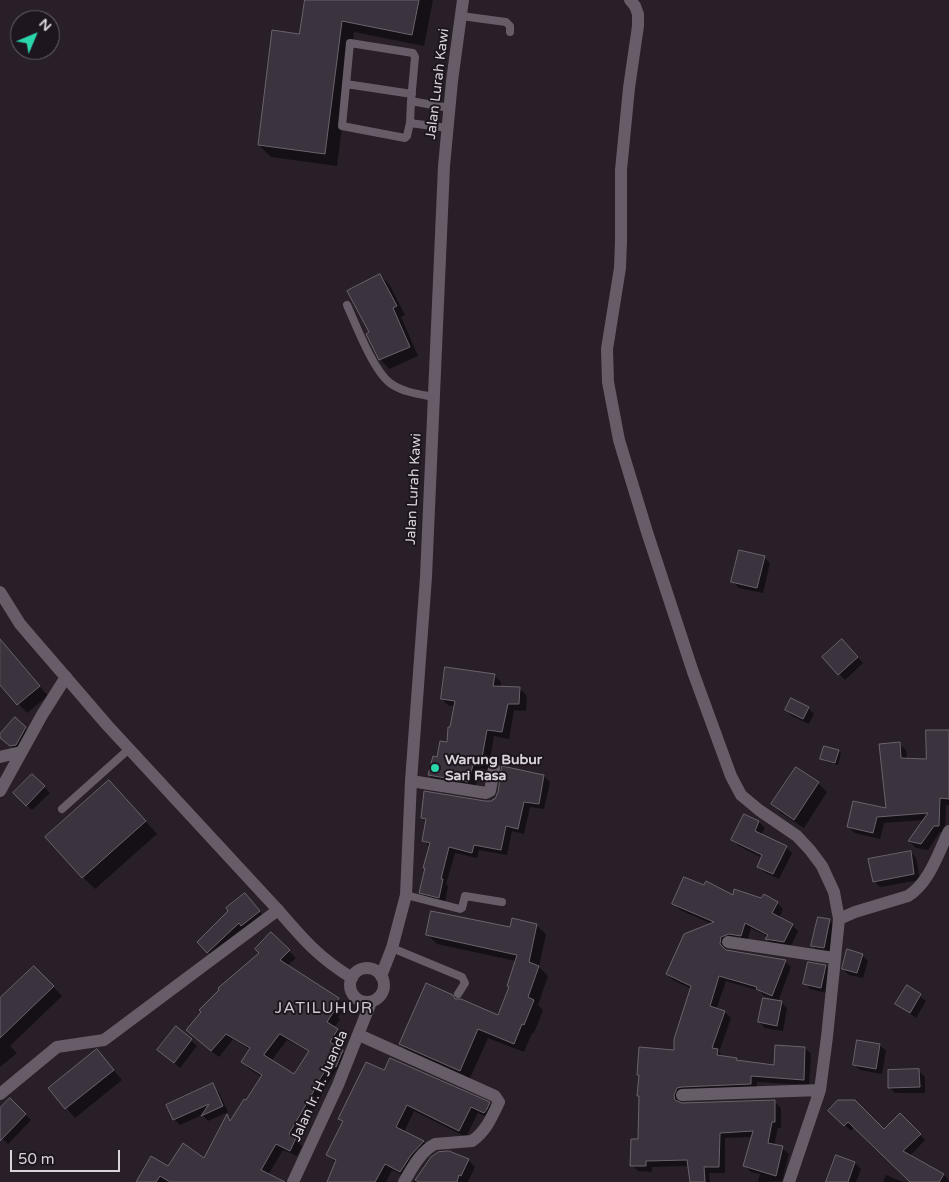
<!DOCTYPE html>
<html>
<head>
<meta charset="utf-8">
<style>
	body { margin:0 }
	#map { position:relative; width:949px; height:1182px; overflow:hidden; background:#281f29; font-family:"Varela Round",sans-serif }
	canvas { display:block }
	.north { position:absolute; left:10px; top:10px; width:50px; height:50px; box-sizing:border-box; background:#1e161f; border:1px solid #69626a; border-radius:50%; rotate:45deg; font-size:14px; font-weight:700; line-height:20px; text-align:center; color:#d9d4da }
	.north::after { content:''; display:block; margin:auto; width:18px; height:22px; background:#2bd5ac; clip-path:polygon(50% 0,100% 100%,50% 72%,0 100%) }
	.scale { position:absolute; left:10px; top:1150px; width:110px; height:22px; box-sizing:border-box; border:2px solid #d9d4da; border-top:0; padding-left:6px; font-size:15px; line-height:18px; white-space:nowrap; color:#d9d4da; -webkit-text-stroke:4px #1e161f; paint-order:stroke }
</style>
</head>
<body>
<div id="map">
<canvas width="949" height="1182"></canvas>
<div class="north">N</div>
<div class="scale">50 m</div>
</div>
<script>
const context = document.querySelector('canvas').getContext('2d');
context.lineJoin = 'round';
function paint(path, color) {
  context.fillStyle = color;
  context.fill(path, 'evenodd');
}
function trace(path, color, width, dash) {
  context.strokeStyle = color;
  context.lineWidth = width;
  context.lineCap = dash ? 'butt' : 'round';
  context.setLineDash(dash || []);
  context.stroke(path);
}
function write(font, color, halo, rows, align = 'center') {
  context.font = font + ' "Varela Round",sans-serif';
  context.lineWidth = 4;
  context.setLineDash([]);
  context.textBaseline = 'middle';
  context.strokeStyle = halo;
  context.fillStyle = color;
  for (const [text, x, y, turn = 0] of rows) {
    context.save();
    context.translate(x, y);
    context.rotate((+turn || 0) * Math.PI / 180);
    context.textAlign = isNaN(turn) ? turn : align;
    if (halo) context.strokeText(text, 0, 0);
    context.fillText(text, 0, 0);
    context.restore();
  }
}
paint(new Path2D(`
	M306 0H433L424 46 354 32 337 166 271 157 259 145 300 35Z
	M380 275 389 284 405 315 401 317 418 356 389 369 380 359 371 333Z
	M764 557 770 563 763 593 739 588 733 582Z
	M842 640 863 663 845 680 824 657Z
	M0 652 14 656 48 696 27 713 0 683Z
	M494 675 501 682V687L520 689 527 696 526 711 514 710 509 739 494 736 488 770 481 768 475 788 436 782 429 775 448 744 456 706H449L442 699Z
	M808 708 814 714 809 724 792 716 786 710Z
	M25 728 31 734 17 752 0 736Z
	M949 731V805H946L945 832H940L928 850 916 848 909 841 924 820 884 823 880 839 855 833 848 827 887 810 899 744 906 750 907 759 927 760Z
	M838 751 841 753 838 765 824 761 822 759Z
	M32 775 50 793 32 810 15 793Z
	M544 776 550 782 544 809 530 807 524 834 512 831 507 855 479 850 477 858 455 853 446 884 448 886 445 903 426 898 420 892 430 847 424 841 427 823 422 818 485 802H493Z
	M818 783 827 792 804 828 781 813 772 804Z
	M121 794 157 834 95 889 83 877Z
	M745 815 759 822 765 828 761 835 786 847 792 853 779 879 764 872 758 866 762 858 739 846 733 840Z
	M911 852 916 858 920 880 880 887 874 881Z
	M733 897 777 903 783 909 779 918 792 925 798 931 790 948 773 945 767 939 768 937 751 928 747 941 727 943 726 951 785 961 791 967 778 1002H781L787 1008 783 1031 765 1028 759 1022 776 1000 763 995 760 991 726 981 716 1010 725 1012 731 1018 719 1052 723 1056 736 1059 739 1062 775 1067 805 1048 811 1054 809 1085 757 1082V1090L681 1097V1104L775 1102 781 1108V1128H778L774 1146 782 1148 789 1154 782 1181 758 1182 760 1174 751 1172 745 1166 752 1137 725 1138V1173H709L710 1182H691L689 1166 652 1167V1172L638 1171 632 1165 639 1141 640 1076 638 1074 675 1051 692 989 673 980 667 974 712 924 680 910 674 904Z
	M250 901 264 917 214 958 198 942Z
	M829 920 835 926 830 954 819 952 813 946Z
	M536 925 546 934 539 967 548 976 538 1005 543 1010 534 1033H532L524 1052 488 1038 469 1080 410 1053 401 1044 456 1000 499 1017 510 987 516 961 437 944 428 935 511 929Z
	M271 934 296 958 287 966 338 999 345 1006 338 1017 340 1019 334 1028 344 1036 337 1048 349 1058 343 1073 337 1069 321 1094 322 1095 296 1140 302 1146 297 1156 283 1150 268 1175 281 1182H137L169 1167 204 1159 227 1116 232 1121 247 1102 262 1077 249 1069 243 1062 250 1050 233 1039 219 1057 194 1037 261 954ZM287 1040 310 1052 294 1075 271 1061Z
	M862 955 868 961 863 978 849 975 843 969Z
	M826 966 832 972 827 993 810 989 805 983Z
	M34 967 62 996 10 1046 17 1053 0 1067V1000Z
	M907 987 926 1001 916 1018 897 1004Z
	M191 1040 197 1046 180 1068 159 1050Z
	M880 1045 886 1051 882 1074 860 1070 854 1064Z
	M97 1051 122 1080 75 1118 49 1088Z
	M919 1071 925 1077V1093H895L889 1087Z
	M384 1072 489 1104 496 1111 492 1119 478 1113 466 1137 414 1111 404 1132 424 1142 430 1149 408 1178 392 1170 386 1182H327L336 1163 327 1155 343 1122 340 1118Z
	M212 1085 218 1091 228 1112 208 1121 202 1115 180 1125 174 1119 168 1106Z
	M10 1100 31 1120 8 1144 0 1136V1110Z
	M830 1111 884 1130 900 1115 925 1140 910 1156 944 1175 949 1180V1182H912L855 1126 851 1131Z
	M837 1156 855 1163 861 1169 856 1182H828Z
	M468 1160 475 1167 468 1182H414L428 1162Z
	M886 1175 903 1182H883Z`), '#0007');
const building = new Path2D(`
	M305 0H419L412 35 342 21 325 154 258 145 272 30 299 34Z
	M380 274 397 306 393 308 410 347 379 360 366 334 369 332 347 291Z
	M739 550 765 556 757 588 731 582Z
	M0 639 40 686 17 705 0 685Z
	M842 639 858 657 838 675 822 657Z
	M445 667 495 674 493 686 520 687 519 704H508L502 732 487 730 481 763 474 762 468 782 428 775 433 756 437 757 440 741 447 742 448 727H450L455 701 441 699Z
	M791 698 809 707 803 719 785 710Z
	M15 717 26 727 16 745 10 746 0 738V734Z
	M926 730H949V799L940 798 939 826H934L921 844 908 841 928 813 877 817 873 833 847 827 853 801 886 808 879 744 900 742 901 758 926 759Z
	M824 746 839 750 835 763 820 759Z
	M502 766 544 775 539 804 524 802 518 829 506 826 501 850 474 845 472 853 449 847 441 879H443L439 898 419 893 425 868H423L430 843 422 841 426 819 421 818 424 791 485 801H492L493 799H495L498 792Z
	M796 767 819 782 794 820 771 804Z
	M32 774 45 786 26 806 13 793Z
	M109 780 146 821 82 878 45 837Z
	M744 814 759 821 755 831 787 846 773 874 757 867 762 855 731 840Z
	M911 851 914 874 873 882 868 859Z
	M684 877 704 885 706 881 733 895 734 889 761 898 764 894 778 902 772 913 793 924 784 942 765 939 768 935 745 923 741 936 729 934 721 937 720 944 726 950 786 960 772 996 756 989 757 987 719 976 710 1006 725 1011 712 1048 718 1049 717 1055 737 1058 736 1060 774 1065 775 1045 805 1047 804 1080 751 1076V1084L682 1087 677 1088 674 1095 675 1100 682 1103 775 1100V1122H772L768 1143 783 1146 776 1176 743 1166 753 1131 720 1133 719 1167H704L705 1182H690L687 1160 646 1161V1166H630L631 1139H638L639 1096H637L639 1075H637L639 1047 674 1050V1039L691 986 666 974 684 934 714 922 672 904Z
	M245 893 260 911 241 926 239 923 207 953 197 942 228 911 226 908Z
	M431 911 510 927 512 918 537 924 529 962 539 966 528 997 534 1000 524 1025 522 1024 514 1044 478 1029 460 1071 399 1044 426 983 453 995 455 999H461L498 1015 509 987 507 986 517 955 426 935Z
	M818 917 830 919 824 948 811 946Z
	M271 932 290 950 280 960 339 998 332 1010 334 1011 327 1022 338 1029 330 1042 343 1050 336 1067 330 1063 315 1087H316L289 1134 296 1138 290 1151 276 1144 261 1170 285 1182H170L160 1176 156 1182H136L151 1156 168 1166 183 1143 204 1158 227 1114 230 1121 244 1099 246 1100 262 1075 241 1062 250 1048 226 1034 211 1051 186 1030 201 1012 199 1010 219 990 218 988 259 953 255 949ZM280 1034 309 1051 294 1074 264 1055Z
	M847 949 863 954 857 973 842 969Z
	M808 962 826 965 821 988 803 984Z
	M34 966 54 986 0 1038V998Z
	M907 985 921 994 910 1013 895 1004Z
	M763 998 782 1001 777 1026 758 1022Z
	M176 1026 192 1039 174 1063 157 1050Z
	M857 1040 880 1044 876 1069 853 1065Z
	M97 1049 114 1070 65 1109 48 1088 95 1050Z
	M390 1058 490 1102 487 1109 484 1113 471 1107 459 1131 407 1105 396 1127 424 1141 411 1155 400 1172 385 1164 375 1182H327L336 1160 326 1155 343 1121 338 1119 366 1062 384 1070Z
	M919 1069 920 1087 888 1088V1070Z
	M213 1083 223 1106 201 1116 209 1104 173 1120 166 1105Z
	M10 1098 26 1114 0 1141V1108Z
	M838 1100H855L884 1129 900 1113 921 1134 903 1151 944 1174 939 1182H910L848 1122 844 1126 828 1111Z
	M449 1151 469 1159 461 1176 459 1175 457 1182H419L415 1180 431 1157 438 1152Z
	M836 1155 855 1162 848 1182H826Z`);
paint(building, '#3b333d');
trace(building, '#6b626d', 1);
trace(new Path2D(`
	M461 16 506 22 510 26V32
	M346 84 412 94
	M410 123 411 101
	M447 128 410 123 407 136 405 138 342 126 350 43 413 53 415 57 411 101 449 108
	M347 305C356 325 373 370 390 383 402 392 418 394 434 397
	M62 809 129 749
	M406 895 460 909 462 908 465 896 502 902
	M392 948 462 977 465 983 458 994`), '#675d68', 8);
trace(new Path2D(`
	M630 0 635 6 638 14V26L629 88 621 170V241L620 268 607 349 608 382 619 440 647 532 693 672 731 776 741 795 759 810 797 836 810 850 822 866 834 892 839 919 827 1037 820 1090 789 1182
	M0 757 21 752
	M411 781 486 793 490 791 494 768
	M0 791 42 715 66 677
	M839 919 855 912 908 896C930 882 938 853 949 831
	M728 942 834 958
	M359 1035 495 1096 499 1102C492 1117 486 1131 472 1141L435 1144C421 1151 412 1168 404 1182
	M0 1094 57 1047 104 1040 278 910
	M682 1095 820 1090`), '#675d68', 12);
trace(new Path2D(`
	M0 592 20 624 107 725 278 910C303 939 318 957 352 978
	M350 985a17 17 0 1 1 34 0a17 17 0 1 1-34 0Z
	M381 976 392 948 406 895 411 781 426 577 444 166 452 81 463 0
	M293 1182 338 1085 371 1002`), '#675d68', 12);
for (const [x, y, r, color] of [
	[435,768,5,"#2bd5ac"]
]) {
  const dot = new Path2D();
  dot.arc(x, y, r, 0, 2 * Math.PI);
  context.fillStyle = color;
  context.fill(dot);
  trace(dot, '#1e161f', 2);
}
write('14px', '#d9d4da', '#1e161f', [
	["Jalan Lurah Kawi",438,84,-83],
	["Jalan Lurah Kawi",414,489,-87],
	["Jalan Ir. H. Juanda",320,1086,-66]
]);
write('bold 14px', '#d9d4da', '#1e161f', [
	["Warung Bubur",445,760],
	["Sari Rasa",445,776]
], 'left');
context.letterSpacing = '1px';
write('16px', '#d0c5d1', '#1e161f', [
	["JATILUHUR",324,1009]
]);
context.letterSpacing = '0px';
</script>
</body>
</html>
